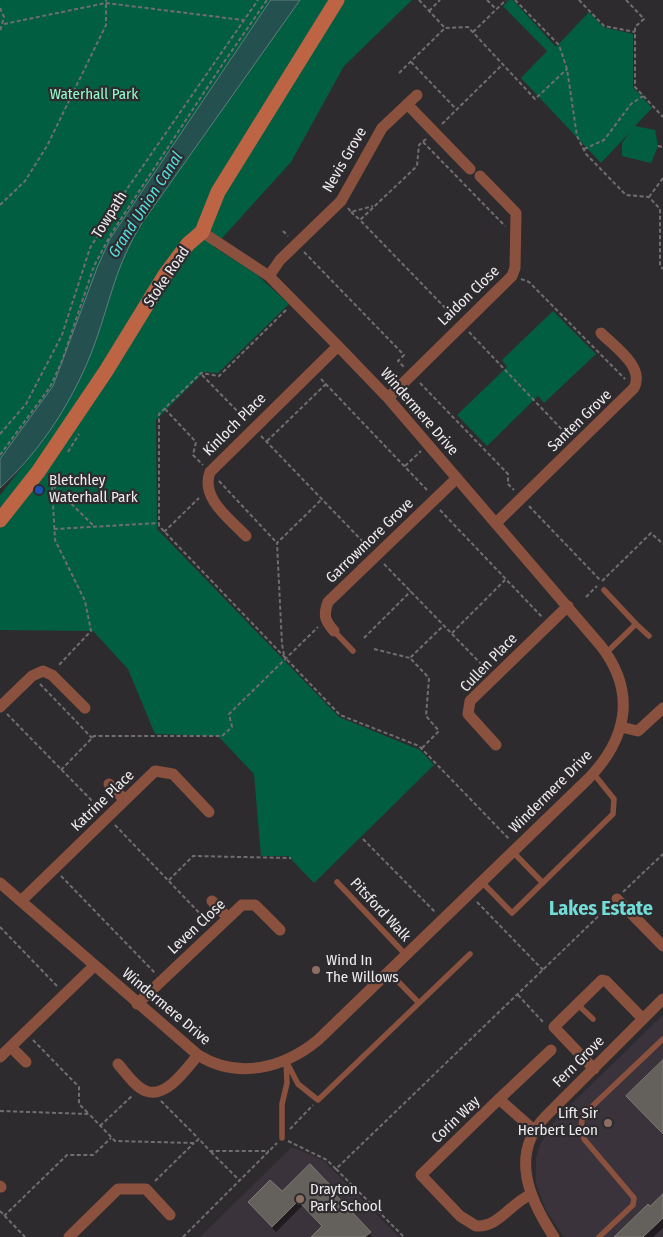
<!DOCTYPE html>
<html>
<head>
<meta charset="utf-8">
<style>
	body { margin:0 }
	canvas { display:block; background:#2e2b2f }
</style>
</head>
<body>
<canvas width="663" height="1237"></canvas>
<script>
const context = document.querySelector('canvas').getContext('2d');
context.lineJoin = 'round';
function paint(path, color) {
  context.fillStyle = color;
  context.fill(path, 'evenodd');
}
function trace(path, color, width, dash) {
  context.strokeStyle = color;
  context.lineWidth = width;
  context.lineCap = dash ? 'butt' : 'round';
  context.setLineDash(dash || []);
  context.stroke(path);
}
function write(font, color, halo, rows, align = 'center') {
  context.font = font + ' "Fira Sans Condensed",sans-serif';
  context.lineWidth = 4.5;
  context.setLineDash([]);
  context.textBaseline = 'middle';
  context.strokeStyle = halo;
  context.fillStyle = color;
  for (const [text, x, y, turn = 0] of rows) {
    context.save();
    context.translate(x, y);
    context.rotate((+turn || 0) * Math.PI / 180);
    context.textAlign = isNaN(turn) ? turn : align;
    if (halo) context.strokeText(text, 0, 0);
    context.fillText(text, 0, 0);
    context.restore();
  }
}
paint(new Path2D(`
	M663 1015V1237H564L546 1210 536 1183V1158L541 1143 556 1119Z
	M292 1147 324 1161 399 1237H200Z`), '#3b333b');
paint(new Path2D(`
	M0 0H271L110 239 97 268 53 386 0 459Z
	M300 0H412L344 66 291 162 214 247 256 274 289 304 218 373 204 372 156 420 157 529 339 717 420 750 434 765 314 883 288 856H261L254 774 218 736 155 734 128 669 93 631 0 630V495L44 439 81 376 95 344 116 275 126 250 142 223Z
	M509 0H513L556 47 589 12 603 27 633 34V87L652 108 635 126 655 130 658 146 651 163 622 156V143L631 131 601 163 521 78 547 51 503 6Z
	M553 311 596 354 544 403 538 396 487 446 457 415 507 367 502 360Z`), '#025e40');
const water = new Path2D(`
	M271 0H300L142 223C116 265 111 298 95 343 76 396 42 450 0 488V459L53 386 97 268 110 239Z`);
paint(water, '#245050');
trace(water, '#617f7f', 1);
paint(new Path2D(`
	M663 1062V1135L628 1096Z
	M331 1188 335 1193 333 1195 372 1237H313L323 1227 302 1206 276 1232 249 1202 282 1193Z
	M663 1196V1228L653 1237H616Z`), '#0007');
const building = new Path2D(`
	M663 1060V1134L626 1096Z
	M310 1164 332 1187 330 1189 371 1232 365 1237H311L322 1226 298 1201 272 1227 248 1202 270 1180 282 1191Z
	M663 1194V1218L643 1237H614L648 1204 650 1206Z`);
paint(building, '#64605c');
trace(building, '#7e7b76', 1);
trace(new Path2D(`
	M419 0 445 28
	M487 0 496 9
	M515 0 559 45 567 69 577 136 586 154 626 195 649 197 660 209V266L663 269
	M579 0 604 26 635 32
	M626 0 644 19 635 27V87L663 117
	M0 8 4 17 0 31
	M429 11 440 0
	M4 24 106 3 243 20
	M473 32 506 0
	M411 62 457 110
	M399 73 445 28 468 27 535 99 567 69
	M442 124 503 64
	M426 139 419 145 417 166 360 220 455 318
	M423 142 505 226
	M658 146 663 147
	M584 149 604 140 631 104 643 96
	M649 197 663 178
	M0 205 25 181 47 146 106 25V0
	M348 208 351 212 373 206
	M351 212 360 220
	M283 231 288 236
	M304 252 404 355 398 361 404 367
	M521 279 529 282 625 379
	M286 310 219 376 201 373 159 414V526L340 715 419 746 510 840
	M469 332 569 437
	M202 375 247 421
	M321 379 428 491
	M420 383 508 474V484L514 490
	M165 409 196 442 193 455 203 465
	M0 434 26 404 62 335 90 248 127 189 258 0
	M261 436 369 548
	M267 441 326 384
	M68 452 79 434
	M0 455 50 387 62 361 94 266 111 234 222 65 267 0
	M405 466 421 451
	M48 481 95 527
	M219 481 277 543
	M52 486 55 540 85 601 91 631 58 666
	M529 506 601 581
	M440 510 542 617
	M54 529 159 523
	M164 532 199 498
	M384 564 487 670
	M602 581 651 533 663 544
	M586 597 597 586
	M452 633 505 580
	M364 638 411 591
	M374 649 410 658
	M284 655 282 644 277 543 322 499
	M40 684 92 738
	M7 714 100 809
	M422 748 439 731 426 716 429 678 410 658 444 625
	M61 770 94 736H222L232 727 229 714 318 627
	M115 825 209 923
	M363 839 435 912
	M61 876 155 973
	M169 880 193 856 291 858
	M623 892 663 854
	M477 902 543 970
	M0 927 58 987
	M518 995 543 1022
	M33 1040 79 1087V1104L88 1113
	M161 1101 198 1138
	M0 1111 89 1114 115 1141 194 1143 199 1139 210 1151H269
	M100 1126 133 1095
	M290 1129 313 1105
	M288 1141 327 1160 336 1169 609 906
	M211 1152 239 1180
	M336 1169 404 1237
	M155 1181 194 1143
	M0 1211 25 1237
	M4 1216 67 1155H93L111 1138
	M183 1237 277 1143`), '#706e71', 2, [4, 2.5]);
trace(new Path2D(`
	M604 590 636 624 606 653
	M636 624 649 636
	M334 631 353 651
	M512 851 543 883
	M337 882 406 955
	M482 882 512 913 613 814 614 799 593 773
	M419 1003 470 954
	M577 1004 593 1019
	M282 1138V1104L287 1083 286 1061 298 1084 318 1100 419 1003 389 972
	M599 1237 633 1205 634 1198 584 1139 581 1126 583 1115 663 1039`), '#8a523e', 5.5);
trace(new Path2D(`
	M407 104 470 169
	M269 276 280 260 341 201 382 128 417 95
	M388 398 512 276 515 268 516 213 480 176
	M496 523 634 388C645 367 615 347 601 333
	M246 536C230 519 200 498 210 472L338 346
	M334 631C325 621 323 615 328 602L457 478
	M0 707 32 676 43 671 52 675 85 708
	M621 727 638 731 663 708
	M496 745 468 714 470 701 568 606
	M109 784 125 800
	M0 883 198 1055C238 1080 284 1068 318 1040L588 779C627 739 637 693 601 646L388 398 338 346 269 276 202 232
	M617 899 663 946
	M21 901 155 771 173 774 209 812
	M212 901 228 918
	M137 1004 242 905H255L280 930
	M11 1047 26 1062
	M0 1057 94 966
	M118 1064C126 1073 135 1087 146 1091 166 1099 187 1068 198 1055
	M594 1069 554 1027 602 980 606 981 643 1019
	M499 1099 551 1050
	M0 1186 1 1187
	M530 1195C511 1203 498 1228 476 1226L460 1216 421 1175 499 1099 535 1131
	M69 1237 118 1189H146L170 1215
	M554 1237C529 1199 509 1154 546 1116L663 999`), '#8a523e', 11);
trace(new Path2D(`
	M0 520 38 472 106 371 165 275 188 244 202 232 218 192 337 0`), '#bd6444', 15);
for (const [x, y, r, color] of [
	[39,490,5,"#1a4fb4"],
	[316,970,5,"#8d6e63"],
	[608,1123,5,"#8d6e63"],
	[300,1199,5,"#8d6e63"]
]) {
  const dot = new Path2D();
  dot.arc(x, y, r, 0, 2 * Math.PI);
  context.fillStyle = color;
  context.fill(dot);
  trace(dot, '#2e2b2f', 2);
}
write('15px', '#93fdcc', '#2e2b2f', [
	["Waterhall Park",94,95]
]);
write('15px', '#eeecee', '#2e2b2f', [
	["Nevis Grove",345,160,-60],
	["Towpath",110,215,-58],
	["Stoke Road",167,277,-56],
	["Laidon Close",469,296,-44],
	["Windermere Drive",419,412,49],
	["Santen Grove",580,421,-44],
	["Kinloch Place",235,425,-45],
	["Garrowmore Grove",370,541,-44],
	["Cullen Place",489,663,-46],
	["Windermere Drive",551,792,-45],
	["Katrine Place",103,801,-44],
	["Pitsford Walk",380,910,47],
	["Leven Close",197,927,-43],
	["Windermere Drive",166,1007,40],
	["Fern Grove",579,1062,-45],
	["Corin Way",456,1120,-44]
]);
write('15px', '#eeecee', '#2e2b2f', [
	["Bletchley",49,481],
	["Waterhall Park",49,498],
	["Wind In",326,961],
	["The Willows",326,978],
	["Lift Sir",598,1114,"right"],
	["Herbert Leon",598,1131,"right"],
	["Drayton",310,1190],
	["Park School",310,1207]
], 'left');
write('italic 16px', '#51e1e1', '#2e2b2f', [
	["Grand Union Canal",146,205,-57]
]);
write('bold 20px', '#72ddd7', '#2e2b2f', [
	["Lakes Estate",601,909]
]);
</script>
</body>
</html>
